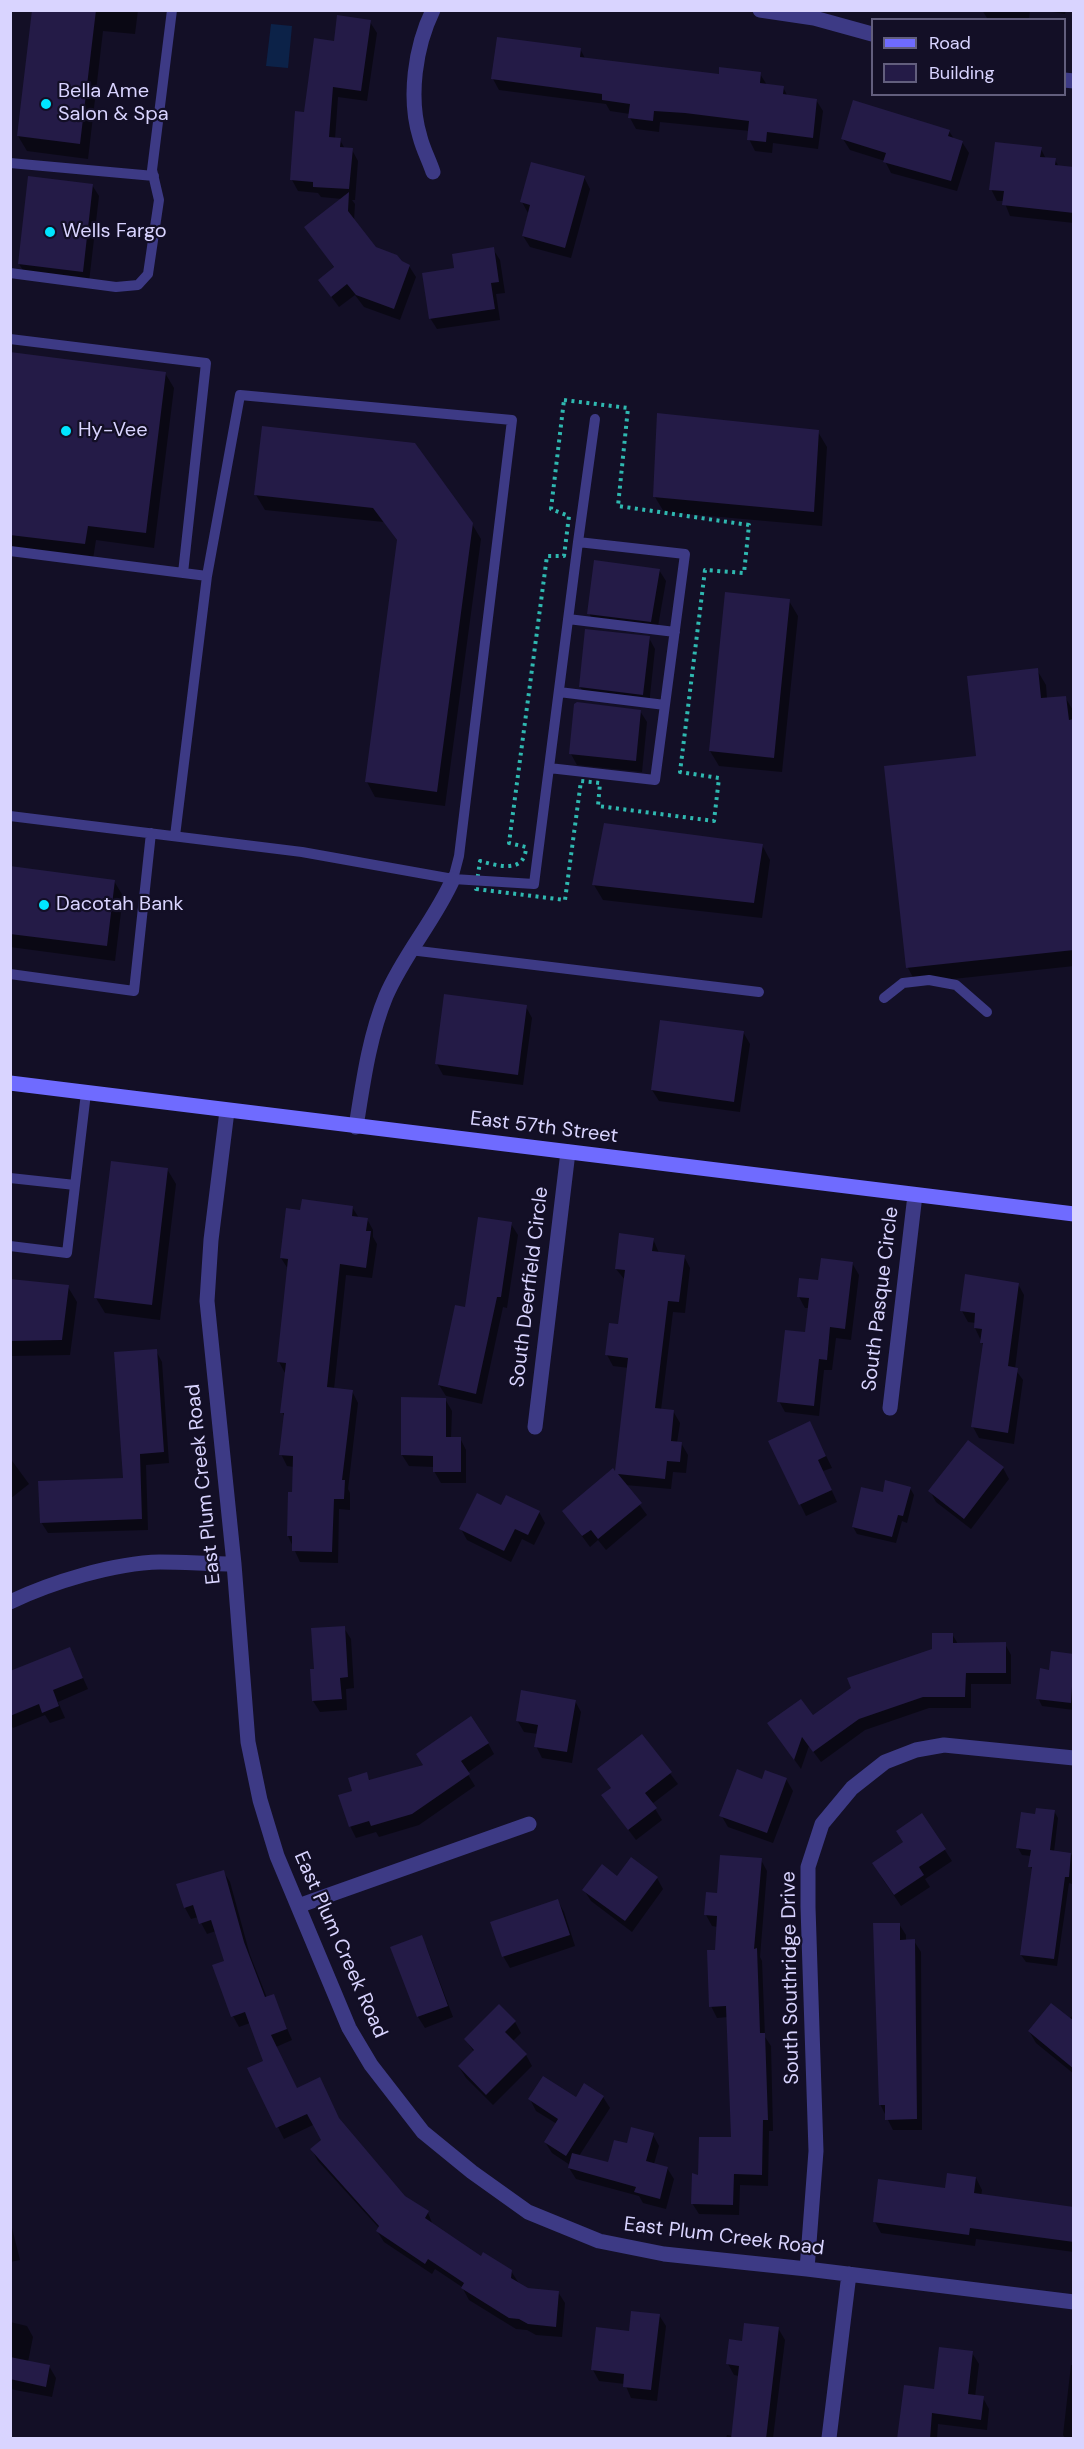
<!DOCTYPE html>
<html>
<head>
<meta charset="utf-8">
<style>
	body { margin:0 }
	#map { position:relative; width:1084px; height:2449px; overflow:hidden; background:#130f26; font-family:"DM Sans",sans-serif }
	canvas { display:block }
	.frame { position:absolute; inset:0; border:12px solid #d9d4ff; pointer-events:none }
	.legend { position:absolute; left:871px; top:18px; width:195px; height:78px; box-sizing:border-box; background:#130f26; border:2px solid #625e7d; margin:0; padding:8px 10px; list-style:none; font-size:18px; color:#d9d4ff }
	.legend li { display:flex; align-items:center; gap:12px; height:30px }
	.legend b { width:30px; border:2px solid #625e7d }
</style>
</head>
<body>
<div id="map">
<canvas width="1084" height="2449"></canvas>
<div class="frame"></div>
<ul class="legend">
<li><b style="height:8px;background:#6f6bff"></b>Road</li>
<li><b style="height:16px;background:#241b47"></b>Building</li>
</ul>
</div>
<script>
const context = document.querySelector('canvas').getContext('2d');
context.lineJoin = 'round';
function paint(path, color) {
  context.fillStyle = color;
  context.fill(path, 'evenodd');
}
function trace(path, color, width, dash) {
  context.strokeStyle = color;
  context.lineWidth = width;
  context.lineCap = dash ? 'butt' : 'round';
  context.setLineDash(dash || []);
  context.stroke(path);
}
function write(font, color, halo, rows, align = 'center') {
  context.font = font + ' "DM Sans",sans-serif';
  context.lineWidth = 4.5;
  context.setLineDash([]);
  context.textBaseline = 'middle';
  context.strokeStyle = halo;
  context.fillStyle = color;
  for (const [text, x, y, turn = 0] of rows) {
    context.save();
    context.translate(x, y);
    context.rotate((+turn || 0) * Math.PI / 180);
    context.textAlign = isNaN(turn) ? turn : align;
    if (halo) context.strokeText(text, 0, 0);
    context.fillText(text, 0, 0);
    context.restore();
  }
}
paint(new Path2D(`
	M271 24 292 26 288 68 266 66Z`), '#0c2248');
paint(new Path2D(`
	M33 10H138L135 34 103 31 88 159 27 151 18 136Z
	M982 10H1030L1029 20 987 18Z
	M1040 10H1066L1065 14Z
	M370 22 377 33 367 101 338 97 335 139 340 140 345 149 352 150 358 161 355 200H352L355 204 354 221 375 248 409 266 416 277 400 320 364 307 355 295 339 307 327 291 335 269 306 227 342 199 321 197 318 193 298 191 292 180 305 114 335 42Z
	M580 49 586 60 720 75 760 74 767 85 783 87 788 97 816 100 823 111 818 149 773 143 772 153 755 151 749 139 750 131 660 122 659 132 636 129 630 118V114L610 111 606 104 499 90 493 79Z
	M949 131 954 139 962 142 969 153 957 191 891 173 885 161 850 150 843 139Z
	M1041 149 1046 159 1055 160 1059 167 1074 169V223L1010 216 1004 201H997L991 189Z
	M584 177 590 189 571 258 530 247 523 236 528 213 522 202Z
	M92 185 99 196 89 282 26 275 19 264Z
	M493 249 500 260 505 293 496 294 500 320 437 329 430 318 456 269Z
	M10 353 165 373 174 388 154 548 96 540 93 559 10 548Z
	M263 428 472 524 481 539 445 806 375 797 367 782 399 543 384 522 265 510 256 495Z
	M818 432 827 447 822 526 664 512 655 497Z
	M659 570 666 581 657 632 595 625 589 613Z
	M789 601 798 616 782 772 719 766 710 751Z
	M649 638 655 649 649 705 587 698 580 687Z
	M1037 670 1046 685 1047 699 1065 697 1074 712V966L916 983 908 968 886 767 977 757Z
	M640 711 647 722 642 772 577 765 571 754Z
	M762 845 770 860 762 918 603 900 594 885Z
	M10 867 114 881 123 896 115 961 10 947Z
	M526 1007 532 1018 523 1085 443 1075 437 1064Z
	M743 1032 750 1044 740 1112 659 1101 652 1090Z
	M167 1169 176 1184 160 1320 105 1313 96 1298Z
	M352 1207 359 1218 367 1219 373 1230V1237L377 1244 372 1278 346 1275 334 1389 352 1391 358 1403 348 1489 350 1493V1510L339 1509 338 1563 300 1562 288 1536 290 1493H293L294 1467 287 1466 281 1454 285 1418 282 1412 285 1373 279 1362 288 1269 281 1258 302 1212Z
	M511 1224 518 1235 507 1308 503 1307 482 1404 446 1396 439 1385 466 1309Z
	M653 1239 659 1253 684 1256 690 1268 685 1313 673 1312 661 1410 673 1411 680 1423 677 1443H681L688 1455 686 1473 673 1472 671 1489 625 1485 647 1515 606 1550 598 1540 590 1547 564 1512 616 1474 629 1368 613 1366 607 1355 619 1326 625 1280 616 1269Z
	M852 1263 859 1275 851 1340 836 1338 832 1370H824L819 1416 785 1412 779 1401 807 1333 810 1308H805L799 1297Z
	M10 1280 68 1287 77 1302 70 1355 10 1356Z
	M1018 1284 1024 1295 1015 1369 1023 1380 1014 1444 979 1438 973 1427 984 1347 975 1328 976 1323 968 1322 962 1311Z
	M156 1351 162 1362 169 1463 146 1465 148 1530 48 1533 41 1522 124 1479Z
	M403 1399H445L452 1411 451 1438H460L466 1450V1483H441L434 1471V1467L409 1466 402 1455Z
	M810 1423 832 1468 823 1471 837 1502 806 1516 770 1442Z
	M10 1458 29 1484 10 1499Z
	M1003 1468 1009 1479 971 1529 936 1502 930 1491Z
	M910 1488 914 1495 907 1523 902 1521 896 1543 857 1534 853 1527 884 1494Z
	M502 1507 539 1512 545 1523 534 1545 522 1539 511 1562 467 1540 461 1529Z
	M344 1628 351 1639 354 1688 346 1689 347 1710 320 1712 313 1701 316 1670Z
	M952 1634 958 1644H1005L1011 1655V1684H971V1708H929L865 1730 821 1762 809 1746 801 1769 776 1734 812 1718 933 1650Z
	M70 1649 88 1689 58 1702 65 1718 50 1723 45 1715 13 1728 10 1724V1672Z
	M1074 1655V1710L1042 1706 1038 1698 1050 1672Z
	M575 1701 581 1712 572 1763 542 1758 536 1746 538 1734 524 1732 517 1720Z
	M642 1736 678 1784 652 1804 662 1820 636 1840 603 1796 612 1789 599 1770Z
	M488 1743 494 1754 467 1773 475 1786 419 1825 379 1837 376 1832 356 1838 350 1826 354 1792 366 1774 371 1782Z
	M786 1779 793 1791 773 1843 728 1827 721 1815 763 1781Z
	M1054 1811 1058 1818 1054 1852 1071 1854 1074 1859 1072 1884 1069 1883 1057 1966 1026 1962 1021 1955 1033 1871 1030 1866 1031 1856 1022 1855 1018 1848 1037 1816Z
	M922 1815 952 1861 925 1879 930 1887 901 1906 880 1875Z
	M761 1860 767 1871 760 1957 762 1961 765 2037 771 2046 773 2131H769L768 2186 740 2185 739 2215 699 2214 692 2203 700 2177 732 2139 728 2017 717 2018 711 2006 718 1927 712 1926 706 1915 719 1894Z
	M223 1871 230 1882 250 1955 267 1998 273 1996 292 2040 276 2047 297 2090 340 2122 404 2197 428 2213 433 2225 481 2258 511 2271 518 2282 528 2289 558 2292 565 2303 562 2337 536 2335 527 2330 516 2329 469 2300 462 2287 435 2269 432 2274 384 2242 377 2231 379 2228 318 2161 312 2150 323 2140 315 2124 284 2139 249 2069 265 2061 250 2023 239 2027 233 2016 226 1962 216 1931 207 1934 198 1917 191 1919 185 1908Z
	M618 1878H657L663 1889 632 1932 591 1901 584 1890Z
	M558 1901 564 1912 575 1946 510 1968 503 1956Z
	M899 1924 906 1935V1941H914L921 1952 922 2130H893L880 2104Z
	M421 1937 427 1948 453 2017 425 2028 418 2017 392 1948Z
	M1074 2014V2074L1036 2043 1029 2031 1069 2019Z
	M515 2022 521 2033 513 2041 526 2055 532 2066 493 2105 466 2078 459 2067 474 2052 465 2039Z
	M603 2097 610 2108 579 2156 609 2164 628 2145 653 2135 659 2146 654 2164 667 2168 674 2179 666 2209 643 2203 639 2196 576 2179 569 2168 570 2165 552 2153 545 2142 557 2124 536 2111 530 2099Z
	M976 2178 982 2190 981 2196 1074 2209V2252L976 2239 975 2246 881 2233 875 2222Z
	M10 2220 20 2260 10 2262Z
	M659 2315 666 2326 657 2401 631 2398 625 2384 599 2381 593 2370 630 2332Z
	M10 2322 27 2326 33 2337 28 2362 49 2366 56 2378 52 2397 10 2389Z
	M778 2328 785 2340 773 2438H726L727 2435 732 2436 739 2376 734 2375 728 2364 743 2342Z
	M972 2353 979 2364 975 2397 983 2398 989 2409 987 2430 938 2424 937 2438H899L935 2390Z
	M1071 2365H1074V2438H1065L1063 2435Z`), '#0007');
paint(new Path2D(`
	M32 10H96L80 144 17 136Z
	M337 15 371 20 361 91 333 87 329 137 341 138 340 147 353 148 349 189 313 187V182L290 180 295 111 304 112 314 38 334 41Z
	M497 37 581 48 580 57 719 74V67L761 72 760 83 784 86 783 94 817 99 813 138 767 132 766 142 747 140 749 121 685 113 654 111 653 121 628 118 630 104 602 100V94L491 79Z
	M853 100 950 130 948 136 963 141 951 181 883 162 886 153 841 139Z
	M995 142 1042 147 1040 157 1056 158 1055 165 1074 167V213L1002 205 1004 191 989 190Z
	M531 162 585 176 565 248 522 236 530 205 520 202Z
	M28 176 93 184 83 272 18 264Z
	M349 192 348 211 376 247 397 255 402 261 410 265 394 309 356 295 347 284 331 297 318 280 334 267 304 227Z
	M494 247 499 282 491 283 495 309 429 319 422 273 454 268 452 254Z
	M10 352 166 372 146 533 88 526 85 544 10 535Z
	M657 413 819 430 814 512 653 497Z
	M262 426 415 443 473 523 437 792 365 782 397 540 373 508 254 495Z
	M594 560 660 569 651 622 587 614Z
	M725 592 790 599 774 758 709 751Z
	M585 629 650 636 643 695 579 687Z
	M1038 668 1041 698 1066 696 1069 720 1074 719V950L906 968 884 766 976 756 967 676Z
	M577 702 641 710 636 761 569 754 574 704Z
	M604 823 763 844 754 903 592 885Z
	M10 866 115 880 107 946 10 934Z
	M444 994 527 1005 518 1075 435 1064Z
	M660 1020 744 1031 734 1102 651 1090Z
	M111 1161 168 1168 152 1305 94 1298Z
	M302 1199 353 1206 352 1216 368 1218 366 1231H371L366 1268 340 1264 327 1387 353 1390 342 1480H345L344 1499H334L332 1552 292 1551V1536H287L288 1492H292L293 1456 279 1455 284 1413H280L286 1363 277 1362 288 1259 280 1258 286 1208 300 1210Z
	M478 1217 512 1222 501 1297H497L476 1394 438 1385 455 1305 465 1307Z
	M619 1233 654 1238 652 1251 685 1255 679 1302 668 1301 655 1408 674 1410 671 1441 682 1442 680 1462 667 1461 665 1479 618 1474 642 1503 598 1539 591 1530 582 1536 562 1511 613 1468 615 1471 628 1358 605 1355 609 1323 618 1324 625 1270 615 1269Z
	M821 1258 853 1262 845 1329 830 1327 827 1360 819 1359 814 1406 777 1402 785 1330 805 1332 809 1298 797 1297 799 1278 818 1280Z
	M965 1274 1019 1283 1008 1366 1018 1368 1008 1433 971 1427 983 1343H980L982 1329 974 1328 975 1313 960 1311Z
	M10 1279 69 1285 62 1340 10 1341Z
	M157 1349 164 1452 140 1454 142 1519 40 1523 38 1481 123 1478 114 1352Z
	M401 1397 446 1398V1437H461V1472H433V1456L401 1455Z
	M810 1421 826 1456 818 1460 832 1490 799 1505 768 1441Z
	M968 1440 1004 1467 964 1519 928 1491Z
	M885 1480 911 1487 903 1516 898 1515 892 1537 852 1527 861 1487 883 1492Z
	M477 1493 501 1505 506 1495 540 1511 528 1535 515 1529 504 1551 459 1529Z
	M345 1626 348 1677 340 1678 342 1699 312 1701 310 1669H314L311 1628Z
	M932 1633H953V1643L1006 1642V1673H966L965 1697H923L859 1719 813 1752 802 1737 794 1760 767 1723 801 1699 813 1715 851 1688 847 1678 932 1649Z
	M70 1647 83 1678 53 1690 59 1706 42 1713 39 1704 10 1716V1671Z
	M1051 1651 1074 1654 1071 1703 1036 1699 1040 1668 1049 1670Z
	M521 1690 576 1700 567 1752 534 1747 538 1725 516 1721Z
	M471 1716 489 1743 461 1761 470 1774 412 1814 371 1826 369 1821 349 1827 338 1795 352 1791 348 1778 367 1772 369 1780 423 1765 416 1754Z
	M642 1734 672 1772 645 1793 657 1808 628 1830 601 1795 611 1788 597 1769Z
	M737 1769 762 1779 765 1770 787 1778 767 1833 719 1816Z
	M1036 1808 1055 1810 1050 1850 1071 1853 1069 1877H1065L1054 1959 1020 1955 1032 1867H1028L1031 1850 1016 1848 1021 1812 1035 1814Z
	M922 1813 946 1849 919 1867 924 1875 894 1895 872 1863 903 1842 896 1831Z
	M720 1855 762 1858 754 1949 757 1948 760 2033H765L768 2120H763L762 2175 734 2174 733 2205 691 2204 692 2173 698 2175 699 2137H731L726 2006 709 2007 707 1950H715L717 1916 704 1915 706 1892 717 1893Z
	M631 1857 658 1877 625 1921 582 1890 602 1864 617 1876Z
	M224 1870 244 1942 265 1997 274 1994 287 2029 271 2035 297 2088 320 2077 339 2118 405 2196 429 2211 425 2218 481 2256 483 2252 512 2270 511 2278 528 2288 559 2291 556 2327 528 2324 519 2319 509 2318 461 2288 464 2283 428 2259 425 2264 376 2231 379 2226 310 2149 321 2140 307 2114 276 2128 247 2068 263 2061 245 2012 231 2017 212 1965 224 1961 211 1920 199 1924 193 1905 184 1908 176 1884Z
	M558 1899 570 1935 502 1957 490 1922Z
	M873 1923H900V1940L915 1939 917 2119 885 2120V2105H879Z
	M422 1935 448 2006 417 2017 390 1947Z
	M1051 2003 1074 2021V2069L1028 2031Z
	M499 2004 516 2021 505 2032 527 2054 486 2095 458 2066 474 2050 464 2039Z
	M543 2076 576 2097 584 2083 604 2096 566 2156 544 2142 558 2119 528 2099Z
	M631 2127 654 2133 646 2161 668 2167 660 2199 634 2192 636 2187 568 2168 572 2153 608 2162 614 2140 627 2143Z
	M947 2173 976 2177 974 2193 1074 2207V2242L970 2228 969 2235 873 2222 878 2179 945 2188Z
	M631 2311 660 2314 651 2390 623 2387 624 2374 591 2370 596 2327 629 2331Z
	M744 2323 779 2327 766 2439H731L739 2366 726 2364 729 2339 742 2341Z
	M939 2347 973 2351 968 2394 984 2396 981 2420 932 2413 930 2439H897L904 2385 934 2389Z
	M10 2357 50 2365 46 2387 10 2379Z`), '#241b47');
trace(new Path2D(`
	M564 400 628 408 618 506 749 525 744 573 705 570 680 772 719 778 714 821 598 806 600 783 581 781 565 900 476 889 480 861C499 866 525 874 526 847L509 843 547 556H564L569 516 551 509Z`), '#2fb8b0', 4, [3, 4.5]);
trace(new Path2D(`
	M10 163 154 176
	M10 273 116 287 138 285 148 274 159 200 152 170 172 10
	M10 339 206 363 183 573
	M578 542 595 419
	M10 551 207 576 240 395 512 420 459 856 453 879
	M568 619 675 632
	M559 692 665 705
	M10 816 302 852 453 879 534 884 578 542 685 554 655 780 549 768
	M175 836 207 576
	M410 950 759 992
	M10 974 134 991 151 833
	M884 998 903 983 929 980 956 985 987 1012
	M10 1178 75 1185
	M10 1246 67 1253 86 1093`), '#3d3a85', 10);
trace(new Path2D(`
	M433 10C415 47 408 98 420 137 423 149 429 160 433 172
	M760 10 814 18 872 34
	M1064 80 1074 81
	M227 1111 211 1240 207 1301 234 1564 248 1742 260 1800 277 1856 349 2028 371 2065 423 2132 472 2172 528 2212 599 2241 664 2254 807 2269 1074 2302
	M356 1127C363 1083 369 1037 386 996 404 954 435 920 453 879
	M890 1408 915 1195
	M535 1427 568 1152
	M10 1602C52 1582 114 1563 160 1562 185 1562 210 1564 234 1564
	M298 1906 529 1824
	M807 2269 816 2151 808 1907V1867L822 1824 852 1788 885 1762 916 1750 944 1745 1074 1758
	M829 2438 849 2274`), '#3d3a85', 15);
trace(new Path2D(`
	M10 1083 1074 1214`), '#6f6bff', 15);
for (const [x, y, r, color] of [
	[46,104,6,"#00e5ff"],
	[50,232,6,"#00e5ff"],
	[66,431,6,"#00e5ff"],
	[44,905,6,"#00e5ff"]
]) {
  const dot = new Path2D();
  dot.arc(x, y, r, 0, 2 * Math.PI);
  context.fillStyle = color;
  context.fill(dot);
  trace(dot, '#130f26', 2);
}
write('20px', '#d9d4ff', '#130f26', [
	["Bella Ame",58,92],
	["Salon & Spa",58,115],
	["Wells Fargo",62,232],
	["Hy-Vee",78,431],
	["Dacotah Bank",56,905]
], 'left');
write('20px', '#d9d4ff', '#130f26', [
	["East 57th Street",544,1128,7],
	["South Deerfield Circle",530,1287,-83],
	["South Pasque Circle",881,1299,-83],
	["East Plum Creek Road",204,1484,-96],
	["East Plum Creek Road",340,1945,66],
	["South Southridge Drive",791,1978,-91],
	["East Plum Creek Road",724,2237,7]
]);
</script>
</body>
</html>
